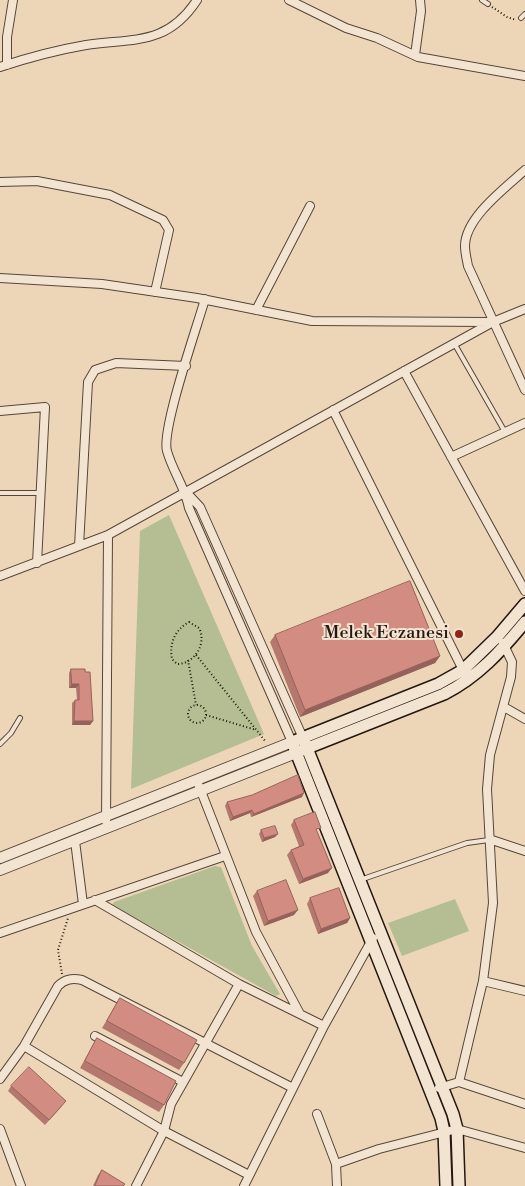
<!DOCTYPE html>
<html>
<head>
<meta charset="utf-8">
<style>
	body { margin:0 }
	canvas { display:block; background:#edd6b8 }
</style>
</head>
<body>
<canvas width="525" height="1186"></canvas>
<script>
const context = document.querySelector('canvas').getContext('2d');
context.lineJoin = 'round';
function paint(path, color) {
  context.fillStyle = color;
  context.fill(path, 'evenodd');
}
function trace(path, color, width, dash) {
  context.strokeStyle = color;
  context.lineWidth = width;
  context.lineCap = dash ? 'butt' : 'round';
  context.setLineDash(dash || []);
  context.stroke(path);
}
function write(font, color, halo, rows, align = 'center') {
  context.font = font + ' "Libre Bodoni",serif';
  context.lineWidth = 4;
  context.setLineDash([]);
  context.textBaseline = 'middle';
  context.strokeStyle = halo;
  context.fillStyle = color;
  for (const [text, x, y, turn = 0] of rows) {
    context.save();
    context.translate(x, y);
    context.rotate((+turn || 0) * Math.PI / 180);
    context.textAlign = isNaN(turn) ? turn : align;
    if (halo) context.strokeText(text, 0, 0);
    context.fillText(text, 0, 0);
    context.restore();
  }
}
paint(new Path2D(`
	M169 515 264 734 131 789 140 531Z
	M215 866 221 867 252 946 280 994 276 996 112 905 114 902Z
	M455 899 469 931 402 956 388 923Z`), '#b4be92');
const service = new Path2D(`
	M482 0 488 4
	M521 18 525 14
	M454 343 505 432
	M0 493H41
	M0 744 11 733 20 718
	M360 880 467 843 489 840`);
const minor = new Path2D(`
	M289 0 346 28 377 38 418 57 525 76
	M415 55 421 11 420 0
	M7 65V37L13 0
	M0 67C27 58 57 50 86 45 133 38 167 46 197 0
	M525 170C505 188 465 218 465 246 465 253 467 260 468 266L525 390
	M0 182 37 181 110 195 163 220 169 230 155 292
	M0 278 102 284 197 298 312 321 491 322
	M205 299C197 327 161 430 167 451 173 472 185 487 189 508L292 742
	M256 310 310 206
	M404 371 525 591
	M333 410 463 670
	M0 411 45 407 37 563
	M451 457 525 423
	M186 492 200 507 303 738
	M79 546 88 382 95 370 116 363 186 366
	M0 576 108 535 493 322 525 309
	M504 707 525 719
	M199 786 256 932 299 1012
	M106 821 108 535
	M492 840 525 851
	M75 841 83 904
	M95 900 239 984 324 1026
	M0 933 225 856
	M483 981 525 991
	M95 1036 183 1082
	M24 1046 164 1131 249 1175
	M0 1079 24 1046 58 986C65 979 72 978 82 980L293 1088
	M459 1082 483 981 493 903 487 789 490 755 511 677 512 662 503 643
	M439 1088 459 1082 525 1104
	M317 1114 336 1164 337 1186
	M0 1129 21 1186
	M336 1164 379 1149 457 1129 525 1148
	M136 1186 164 1131 171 1104 239 984
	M244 1186 324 1026 373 938`);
const tertiary = new Path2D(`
	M0 858 292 742
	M0 870 296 753`);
const secondary = new Path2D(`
	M303 738 453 1114 457 1129 459 1186
	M300 751 444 694C478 677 501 651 525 622
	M446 1186 444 1131 441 1118 292 742 438 684 463 670 497 637 525 604`);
trace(service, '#56463a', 6);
trace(minor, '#56463a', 10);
trace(tertiary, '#56463a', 12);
trace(secondary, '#241610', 14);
trace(new Path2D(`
	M492 7 507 17 516 20
	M189 622 199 628C207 643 195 664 177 664L172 659C169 643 175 630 189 622Z
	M196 655 266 742
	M188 660 196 705
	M188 714a9 9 0 1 1 18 0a9 9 0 1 1-18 0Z
	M206 715 256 730
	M62 974 58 950 68 918`), '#241610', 2, [1, 2.5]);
trace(service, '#f3e4d1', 4);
trace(minor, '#f3e4d1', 8);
trace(tertiary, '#f3e4d1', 10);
trace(secondary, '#f3e4d1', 11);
paint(new Path2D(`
	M275 635 440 656 435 663 300 717 270 642Z
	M71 669H85L93 721 90 725H72V703L75 700H77L76 688H69V673Z
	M302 797 251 817 250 813 230 821 225 806 227 802Z
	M294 820 317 832 328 873 299 884 287 855 291 850 299 846 291 825Z
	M261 830 275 837 262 842 259 834Z
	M257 891 294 915 264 926 253 896Z
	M310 898 350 918 347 923 318 934 307 904Z
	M120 998 184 1063 179 1070 102 1028Z
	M97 1038 164 1105 159 1112 80 1068 93 1045Z
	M11 1086 62 1106 45 1125 8 1091Z
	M102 1170 123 1186H93L98 1175Z`), '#b5786f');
paint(new Path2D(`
	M440 656 435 663 300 717 305 710Z
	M72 684H79L76 688H69Z
	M74 721H93L90 725H72Z
	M304 793 302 797 251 817 254 814Z
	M252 810 250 813 230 821 233 817Z
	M278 834 275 837 262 842 264 838Z
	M332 868 328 873 299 884 303 879Z
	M298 910 294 915 264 926 268 921Z
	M350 918 347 923 318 934 321 929Z`), '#94625a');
const building = new Path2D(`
	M410 581 440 656 305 710 275 635Z
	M71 669H85V672H90L93 721H74L75 700H79V684H72Z
	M298 775 304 793 254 814 252 810 233 817 227 802 252 795Z
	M315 812 321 828 316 829 332 868 303 879 291 850 304 845 294 820Z
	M275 826 278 834 264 838 261 830Z
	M286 880 298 910 268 921 257 891Z
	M339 888 350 918 321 929 310 898Z
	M120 998 197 1040 184 1063 107 1021Z
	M97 1038 176 1081 164 1105 85 1061Z
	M29 1067 66 1101 49 1120 11 1086Z
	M102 1170 125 1184 123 1186H95Z`);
paint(building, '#d38c81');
trace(building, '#94625a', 1);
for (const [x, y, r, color] of [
	[459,634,5,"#8f2418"]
]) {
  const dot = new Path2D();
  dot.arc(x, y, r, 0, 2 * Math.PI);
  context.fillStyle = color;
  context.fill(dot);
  trace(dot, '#f3e4d1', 2);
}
write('18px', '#241610', '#f3e4d1', [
	["Melek Eczanesi",449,634]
], 'right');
</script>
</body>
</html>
